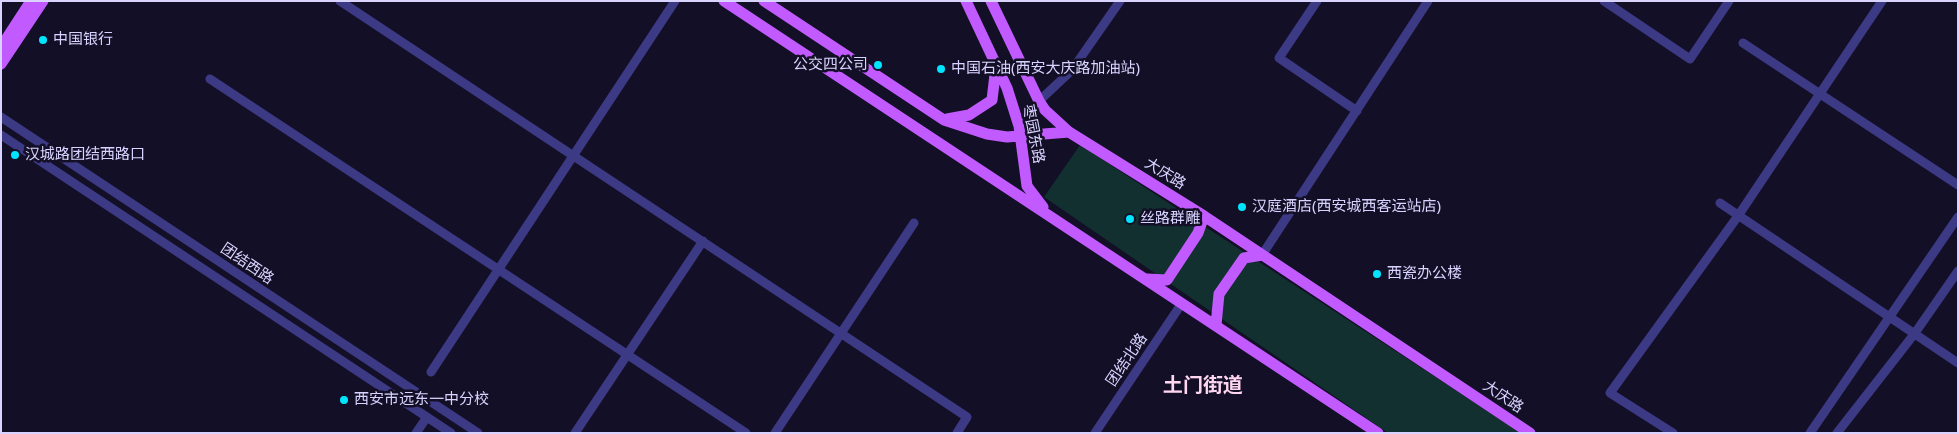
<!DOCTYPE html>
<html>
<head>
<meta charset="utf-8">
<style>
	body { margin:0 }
	#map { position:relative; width:1959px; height:434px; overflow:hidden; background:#130f26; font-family:"Noto Sans",sans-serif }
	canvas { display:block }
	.frame { position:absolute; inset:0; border:2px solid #d9d4ff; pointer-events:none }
</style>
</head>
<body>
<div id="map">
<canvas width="1959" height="434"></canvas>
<div class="frame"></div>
</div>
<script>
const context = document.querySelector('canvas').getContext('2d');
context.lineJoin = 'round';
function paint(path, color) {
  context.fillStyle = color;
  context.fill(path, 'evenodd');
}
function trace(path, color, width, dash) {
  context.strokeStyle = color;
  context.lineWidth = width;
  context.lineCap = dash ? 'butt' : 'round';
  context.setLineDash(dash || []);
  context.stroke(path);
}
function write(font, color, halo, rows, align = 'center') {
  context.font = font + ' "Noto Sans","Noto Sans SC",sans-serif';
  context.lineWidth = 5;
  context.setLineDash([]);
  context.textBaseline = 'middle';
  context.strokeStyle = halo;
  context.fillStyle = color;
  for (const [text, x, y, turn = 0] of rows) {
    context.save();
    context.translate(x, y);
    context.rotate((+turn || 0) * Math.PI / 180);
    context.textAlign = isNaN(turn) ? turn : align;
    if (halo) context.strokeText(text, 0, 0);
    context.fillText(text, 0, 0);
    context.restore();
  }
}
paint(new Path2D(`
	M1080 145 1521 433H1388L1044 197Z`), '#12302f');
trace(new Path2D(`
	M340 1 967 417 957 433
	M1317 1 1279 58 1357 111
	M1604 1 1690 59 1729 1
	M1743 43 1958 185
	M210 79 746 433
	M1039 101 1072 70 1120 1
	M1 117 478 433
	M1 135 451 433
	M1720 203 1958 363
	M1262 255 1428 1
	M431 372 675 1
	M416 433 427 417
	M575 433 703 241
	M775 433 914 223
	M1095 433 1182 303
	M1673 433 1610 393 1738 216 1882 1
	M1810 433 1958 217
	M1837 433 1915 333 1958 271`), '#3d3a85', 9);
trace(new Path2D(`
	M724 1 1378 433
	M764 1 944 120 987 134 1007 137 1069 132
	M966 1 1007 88 1019 126 1027 186 1043 207
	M991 1 1039 101 1045 110 1069 132 1204 216 1530 433
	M1 47 31 1
	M1 64 43 1
	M947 119 969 115 992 100 996 66
	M1147 279 1167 280 1198 233 1204 216
	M1216 325 1219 294 1244 258 1262 255`), '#c25bff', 11);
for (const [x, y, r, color] of [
	[43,40,5,"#00e5ff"],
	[878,65,5,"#00e5ff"],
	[941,69,5,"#00e5ff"],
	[15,155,5,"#00e5ff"],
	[1242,207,5,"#00e5ff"],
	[1130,219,5,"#00e5ff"],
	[1377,274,5,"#00e5ff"],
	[344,400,5,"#00e5ff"]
]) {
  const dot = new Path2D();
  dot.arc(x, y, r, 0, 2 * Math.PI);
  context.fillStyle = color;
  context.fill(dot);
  trace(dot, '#130f26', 2);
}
write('15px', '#d9d4ff', '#130f26', [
	["中国银行",53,40],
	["公交四公司",868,65,"right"],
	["中国石油(西安大庆路加油站)",951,69],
	["汉城路团结西路口",25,155],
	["汉庭酒店(西安城西客运站店)",1252,207],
	["丝路群雕",1140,219],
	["西瓷办公楼",1387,274],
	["西安市远东一中分校",354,400]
], 'left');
write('15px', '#d9d4ff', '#130f26', [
	["枣园东路",1033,134,79],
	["大庆路",1165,174,32],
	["团结西路",247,264,34],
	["团结北路",1127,360,-56],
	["大庆路",1503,397,34]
]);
write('bold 20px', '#ffd6f0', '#130f26', [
	["土门街道",1203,386]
]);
</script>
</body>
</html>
